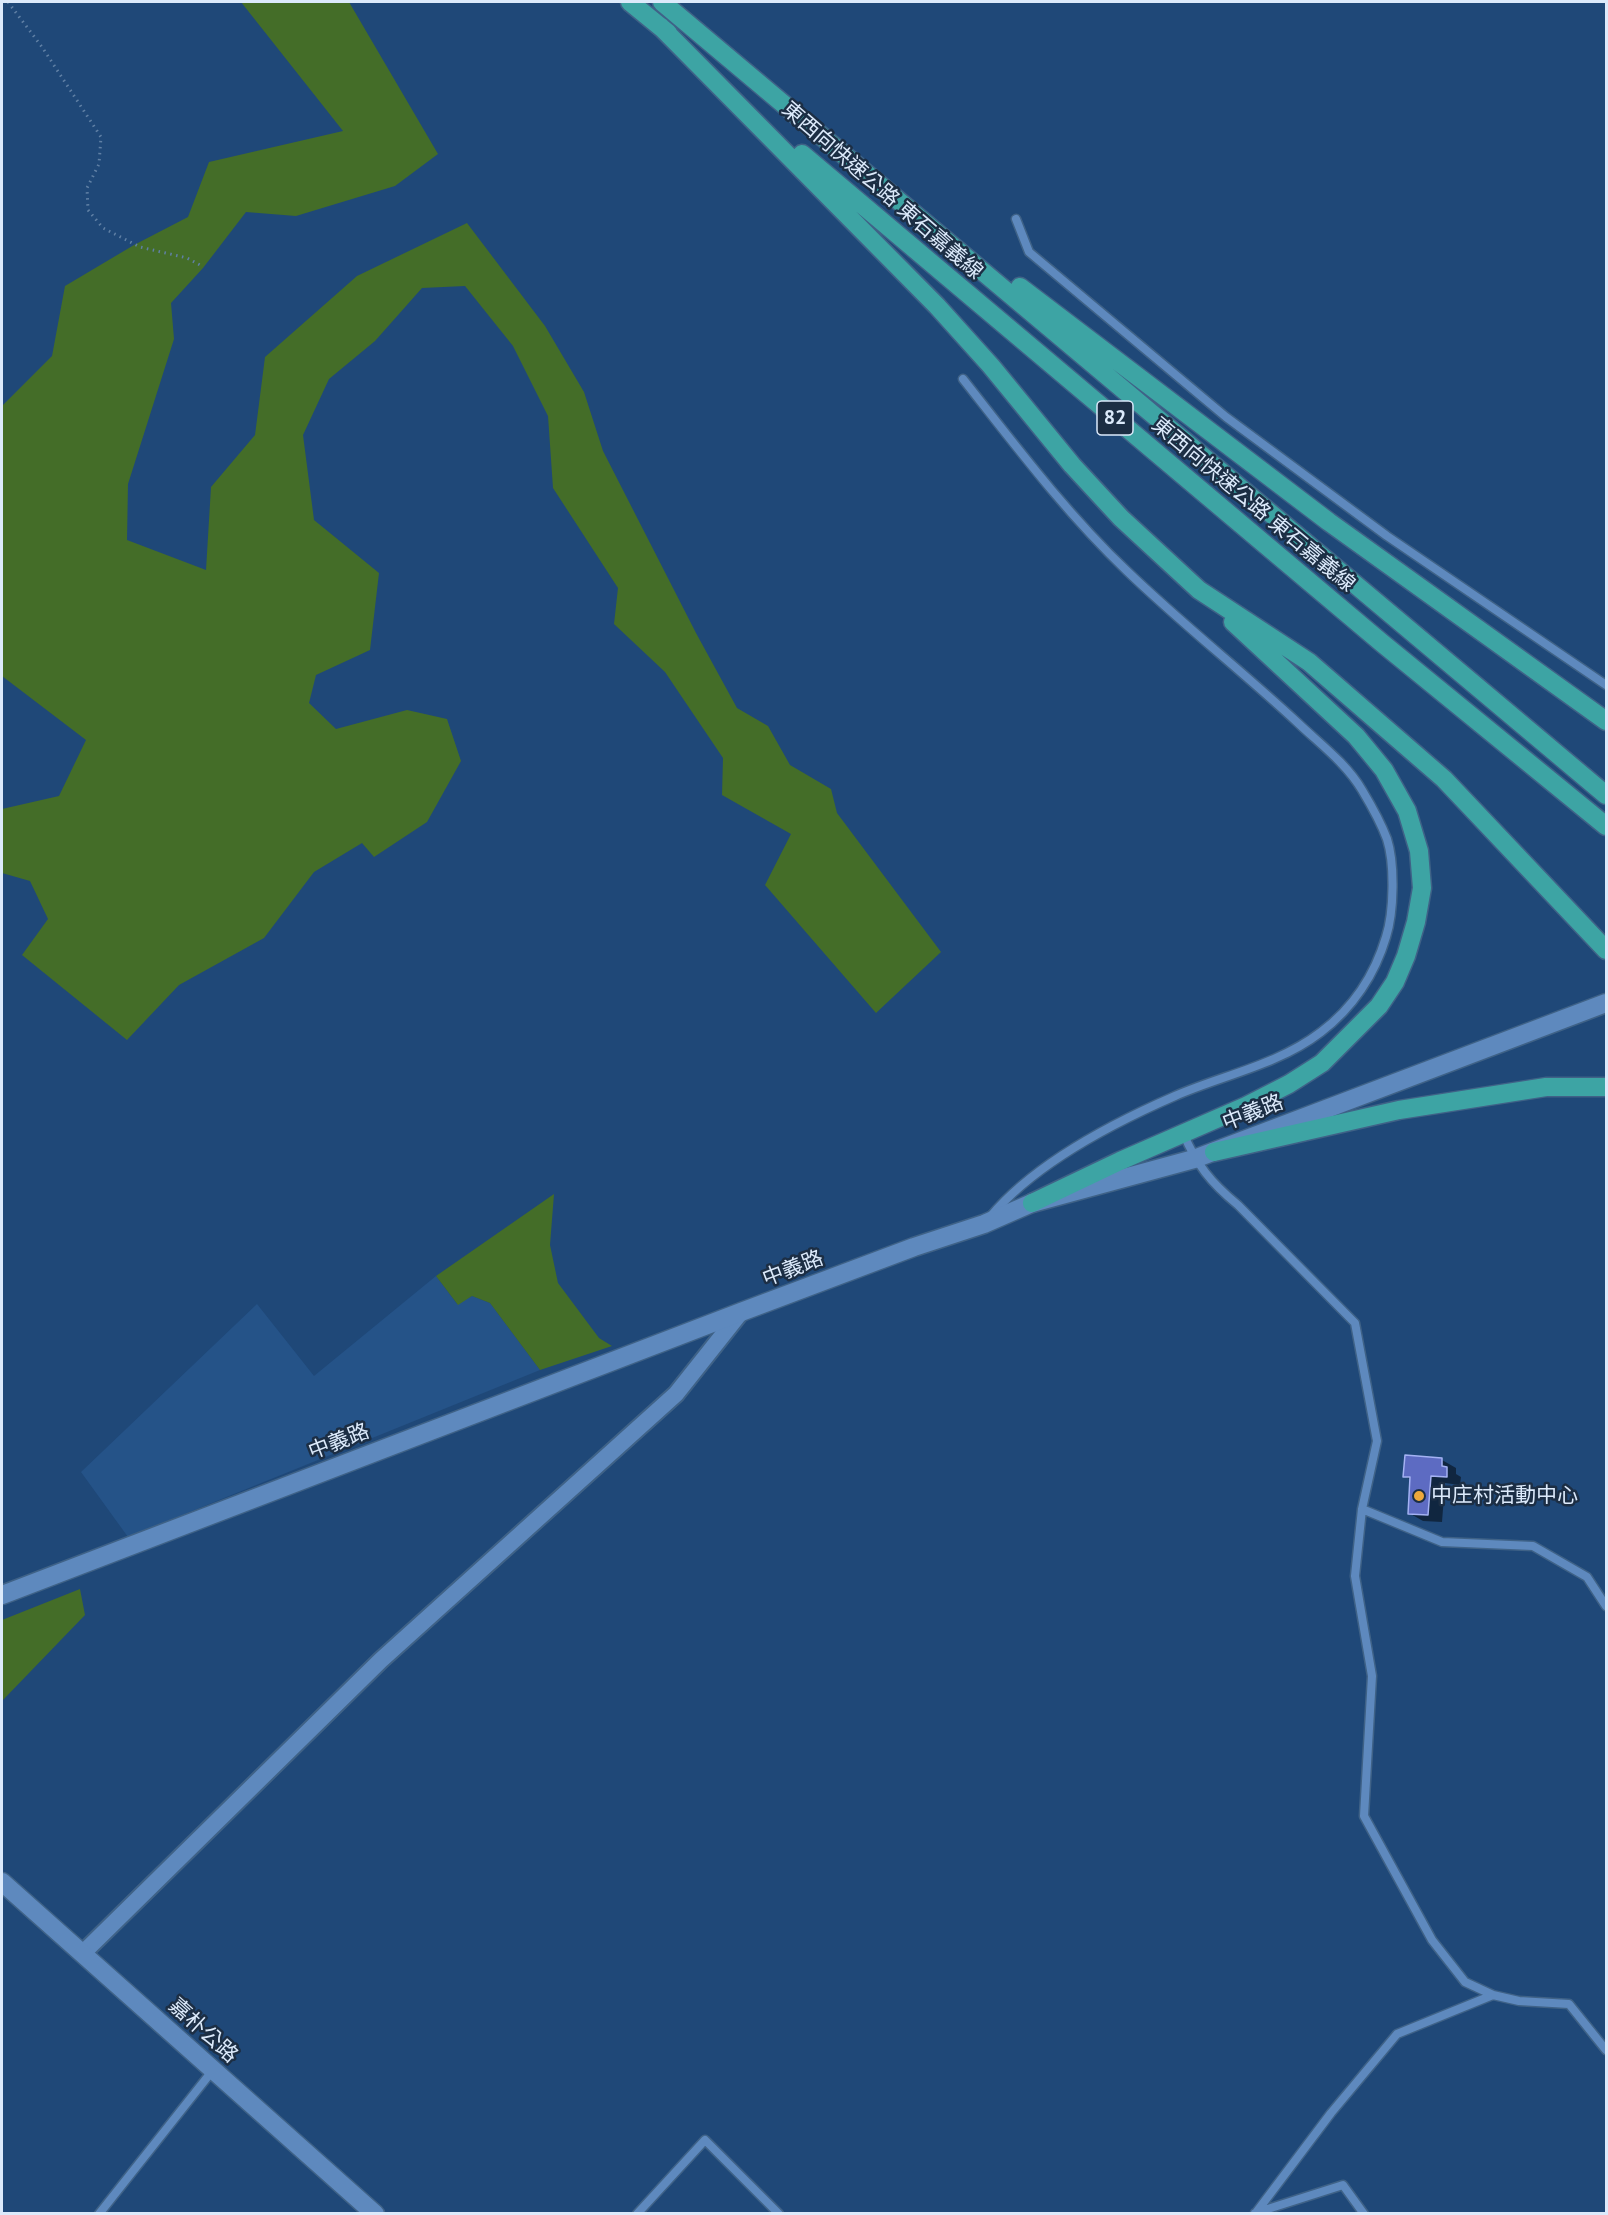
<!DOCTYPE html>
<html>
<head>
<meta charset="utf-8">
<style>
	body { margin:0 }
	#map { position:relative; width:1608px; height:2215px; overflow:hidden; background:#1f4878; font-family:"PT Sans",sans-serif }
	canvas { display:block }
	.frame { position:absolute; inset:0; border:3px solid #dceafb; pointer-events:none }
</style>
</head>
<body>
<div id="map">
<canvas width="1608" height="2215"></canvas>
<div class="frame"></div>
</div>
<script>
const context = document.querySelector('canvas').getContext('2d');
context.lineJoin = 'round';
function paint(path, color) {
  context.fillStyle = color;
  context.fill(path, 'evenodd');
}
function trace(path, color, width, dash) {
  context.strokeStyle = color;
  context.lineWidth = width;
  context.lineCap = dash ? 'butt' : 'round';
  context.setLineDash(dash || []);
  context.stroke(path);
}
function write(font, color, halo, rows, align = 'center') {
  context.font = font + ' "PT Sans","Noto Sans TC",sans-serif';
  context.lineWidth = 5;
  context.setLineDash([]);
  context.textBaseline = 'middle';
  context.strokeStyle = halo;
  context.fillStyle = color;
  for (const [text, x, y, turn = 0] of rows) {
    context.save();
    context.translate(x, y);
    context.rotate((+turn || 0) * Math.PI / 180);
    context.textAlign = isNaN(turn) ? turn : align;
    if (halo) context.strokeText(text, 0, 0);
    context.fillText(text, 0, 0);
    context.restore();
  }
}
paint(new Path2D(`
	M436 1276 457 1304 472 1296 490 1303 540 1370 128 1537 81 1472 257 1304 314 1376Z`), '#255388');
paint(new Path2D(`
	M241 2H349L438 154 395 186 296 216 246 212 203 268 171 303 174 339 128 484 127 540 206 570 211 487 255 435 265 357 357 276 467 223 545 326 584 392 603 451 696 633 737 708 768 726 790 765 831 789 837 813 941 952 876 1013 765 885 791 834 722 795 723 758 665 672 614 624 618 588 553 488 548 416 513 346 465 286 422 288 375 341 329 379 303 435 314 520 379 573 370 650 316 675 309 703 336 729 407 710 447 719 461 761 427 822 374 857 362 843 314 872 264 938 179 985 127 1040 22 955 48 919 30 881 2 873V809L59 796 86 740 2 676V406L52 356 65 286 134 245 188 217 209 162 343 131Z
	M554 1194 550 1245 558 1283 599 1338 612 1346 540 1370 490 1303 472 1296 458 1305 436 1276Z
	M80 1589 85 1615 2 1701V1620Z`), '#446d28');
paint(new Path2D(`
	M1442 1460 1456 1468V1474L1461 1477 1460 1485 1445 1483 1442 1522 1423 1521 1409 1513 1412 1480 1404 1476Z`), '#0007');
const building = new Path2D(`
	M1405 1455 1442 1458V1466L1447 1467V1477L1431 1476 1428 1515 1408 1514 1410 1477H1403Z`);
paint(building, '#5d6bc2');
trace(building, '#a4b2f3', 1.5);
const lane = new Path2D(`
	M1016 219 1029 252 1226 417 1387 536 1606 685
	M963 379C1015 445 1066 513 1127 571 1182 624 1242 671 1298 723 1320 744 1346 763 1362 790 1371 805 1381 823 1387 839 1395 864 1394 912 1386 937 1375 974 1353 1008 1321 1032 1278 1065 1223 1075 1175 1096 1113 1123 1033 1165 990 1217
	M1183 1133C1197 1165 1210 1182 1238 1205L1355 1323 1377 1441 1362 1509 1355 1576 1372 1676 1364 1816 1432 1940 1465 1982 1493 1995 1519 2001 1569 2004 1606 2050
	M1362 1509 1442 1542 1533 1546 1587 1577 1606 1606
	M1255 2213 1343 2185 1364 2214
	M99 2214 213 2070
	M637 2214 705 2140 779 2214
	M1255 2214 1331 2113 1397 2034 1493 1995`);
const street = new Path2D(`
	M83 1953 381 1660 676 1394 741 1312`);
const secondary = new Path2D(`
	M2 1595 741 1312 914 1247 984 1224 1032 1203 1194 1159 1606 1003
	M2 1882 375 2214`);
const highway = new Path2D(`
	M630 2 668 33
	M662 2 1606 795
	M660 26 937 306 991 366 1072 465 1121 518 1199 590 1309 662 1444 779 1606 950
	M802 154 1382 643 1606 826
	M1020 287 1329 522 1606 721
	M1214 1152 1399 1110 1546 1087H1606
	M1032 1203 1120 1161 1246 1106 1289 1084 1322 1063 1379 1006 1395 982 1406 956 1416 922 1422 888 1419 851 1407 811 1384 770 1356 736 1233 622`);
trace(lane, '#3f6287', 11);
trace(street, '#3f6287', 20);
trace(secondary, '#3f6287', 21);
trace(highway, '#3f6287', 21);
trace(new Path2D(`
	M8 2 42 47 101 137 99 164 87 188 88 210 103 228 140 247 187 258 200 265`), '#6080a5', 3, [1.5, 4.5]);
trace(lane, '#5e89be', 8);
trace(street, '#5e89be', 16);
trace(secondary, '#5e89be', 18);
trace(highway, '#3da4a4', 18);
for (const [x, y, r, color] of [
	[1419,1496,6,"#eda83b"]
]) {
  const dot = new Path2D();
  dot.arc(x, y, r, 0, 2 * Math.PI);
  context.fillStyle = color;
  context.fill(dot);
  trace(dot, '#1c2e44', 2);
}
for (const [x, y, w] of [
	[1115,418,36]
]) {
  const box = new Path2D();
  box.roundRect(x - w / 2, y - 17, w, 34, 4.5);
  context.fillStyle = '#1c2e44';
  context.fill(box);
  trace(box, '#dceafb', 1.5);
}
write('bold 20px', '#dceafb', null, [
	["82",1115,418]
]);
write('21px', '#dceafb', '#1c2e44', [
	["東西向快速公路 東石嘉義線",882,191,41],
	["東西向快速公路 東石嘉義線",1253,505,40],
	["中義路",1253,1113,-21],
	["中義路",793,1269,-21],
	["中義路",339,1442,-21],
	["嘉朴公路",203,2031,42]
]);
write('21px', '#dceafb', '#1c2e44', [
	["中庄村活動中心",1431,1496]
], 'left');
</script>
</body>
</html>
